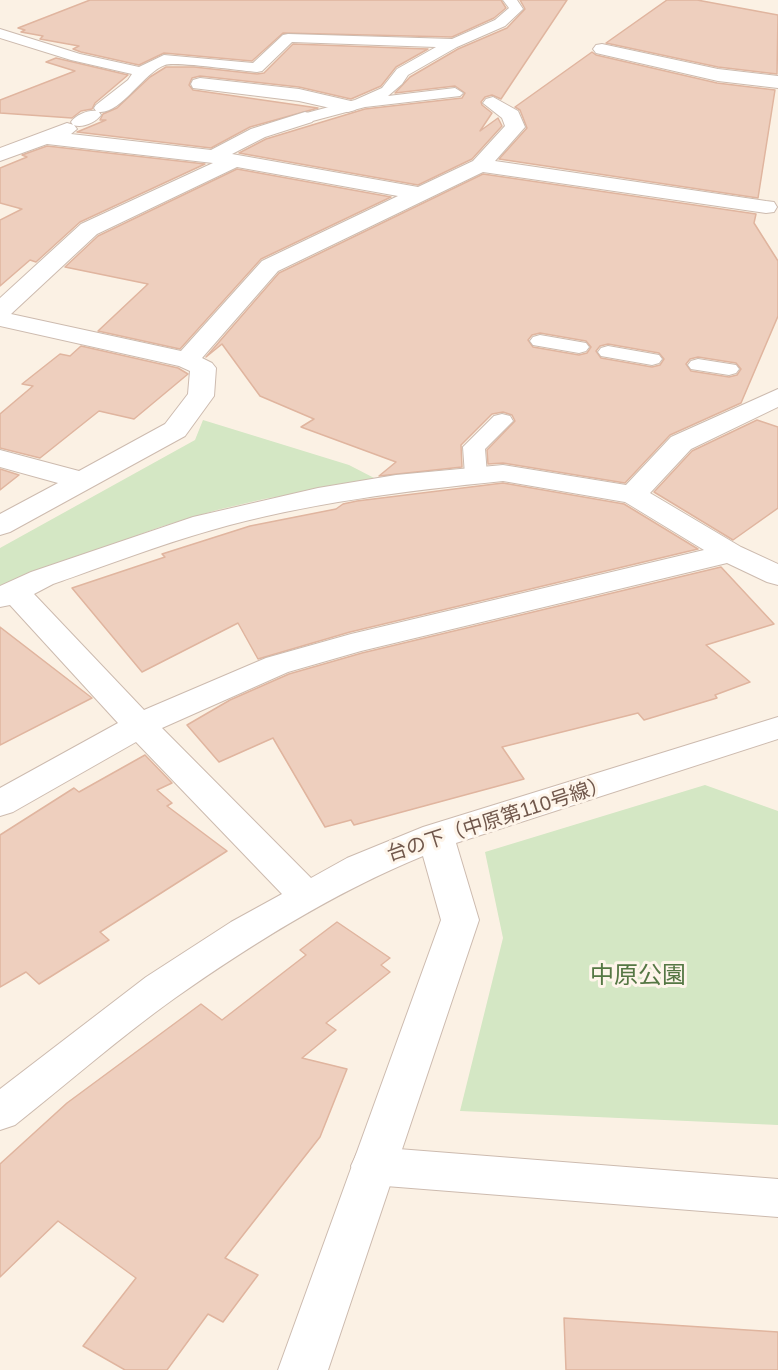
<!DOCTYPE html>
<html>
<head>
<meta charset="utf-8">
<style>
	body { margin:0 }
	canvas { display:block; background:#fbf1e4 }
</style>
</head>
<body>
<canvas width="778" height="1370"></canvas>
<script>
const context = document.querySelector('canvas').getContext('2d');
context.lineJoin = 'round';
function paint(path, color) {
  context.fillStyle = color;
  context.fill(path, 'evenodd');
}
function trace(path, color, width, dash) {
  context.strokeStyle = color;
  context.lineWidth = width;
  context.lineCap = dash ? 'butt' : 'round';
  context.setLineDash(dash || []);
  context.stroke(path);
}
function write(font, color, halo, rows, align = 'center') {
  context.font = font + ' Helvetica,"Noto Sans JP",sans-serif';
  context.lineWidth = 6;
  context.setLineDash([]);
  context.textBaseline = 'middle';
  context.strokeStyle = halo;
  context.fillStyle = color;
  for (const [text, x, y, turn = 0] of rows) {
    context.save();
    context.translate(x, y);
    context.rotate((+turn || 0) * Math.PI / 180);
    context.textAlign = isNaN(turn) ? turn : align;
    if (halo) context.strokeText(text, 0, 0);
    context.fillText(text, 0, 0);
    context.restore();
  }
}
paint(new Path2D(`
	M203 420 349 465 378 480 264 499 217 510 160 527 0 586V548L195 440Z
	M705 785 778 811V1125L460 1111 503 938 485 852Z`), '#d4e7c4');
const building = new Path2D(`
	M90 0H501L506 8 494 18 452 37 283 33 252 61 164 53 139 65 81 52 73 49 79 46 40 39 43 36 21 32 25 30 18 28Z
	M520 0H567L501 99 492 95 485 97 481 102 482 105 492 113 480 131 498 118 502 126 472 159 418 185 239 153 266 139 365 109 462 98 465 93 455 86 395 93 410 77 458 49 507 28 525 9Z
	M667 0H697L778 15 777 74 718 67 606 43Z
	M293 44 428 49 396 67 381 86 351 99 299 87 200 76 192 78 189 85 193 90 318 108 250 127 211 148 77 132 106 120H100L103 114 117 108 150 77 166 67H194L257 74 264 73Z
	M592 52 596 55 717 83 775 90 758 198 499 159 527 128 520 110 515 107Z
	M56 58 128 75 95 103 92 109 81 111 72 118 0 113V100L75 71 46 62Z
	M47 146 205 164 80 222 36 262 30 260 0 286V220L22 209 0 203V168L27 157 22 155Z
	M237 169 391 197 261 259 180 349 98 331 148 284 65 267 98 236Z
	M483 174 756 214 754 223 778 261V316L741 403 670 435 625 483 503 463 488 464 487 450 515 421 512 415 503 412 492 414 461 445 462 467 379 476 396 462 301 427 314 419 260 396 222 344 206 357 279 273ZM540 333 586 341 591 347 587 353 579 355 533 347 528 340 532 335ZM608 344 659 353 664 359 660 365 652 367 601 358 596 351 600 346ZM698 357 736 363 741 369 737 375 729 377 691 371 686 364 690 359Z
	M81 346 178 368 188 374 134 419 99 411 40 458 0 448V414L33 386 22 384 60 354 70 356Z
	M757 420 778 427V508L733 540 654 492 692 451Z
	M0 469 19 475 0 490Z
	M503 483 624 504 698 549 350 632 258 659 238 623 142 672 72 588 165 557 162 554 250 526 336 509 343 504 357 501Z
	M721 567 774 624 706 645 750 682 715 695 717 698 644 720 638 713 502 747 524 779 354 825 351 820 325 827 273 738 219 762 187 725 230 700 289 674 362 653Z
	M0 627 92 698 0 745Z
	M145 755 172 783 157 790 172 803 167 806 227 851 100 932 109 940 39 984 26 972 0 987V835L74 788 79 792Z
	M337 922 390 958 381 965 390 972 326 1023 336 1030 302 1058 347 1069 320 1137 225 1258 258 1275 223 1322 208 1314 167 1370H125L83 1346 136 1278 58 1221 0 1277V1164L67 1103 201 1004 222 1020 306 955 300 950Z
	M564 1318 778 1332V1370H566Z`);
paint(building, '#eecfbe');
trace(building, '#e0b59f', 1.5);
const service = new Path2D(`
	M503 0H517L523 9 505 26 457 47 408 75 402 84 388 96 455 88 463 93 460 96 365 107 305 123 299 121 297 118 299 115 355 100 382 88 397 69 436 47 292 42 262 71 257 72C242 71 174 61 165 65 144 72 121 114 99 112L101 115C95 123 83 128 73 125L71 122C76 115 88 110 96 111L94 108 96 105 128 80 132 74 71 60 0 38V29L80 54 139 67 164 55 253 63 283 35 288 34 452 39 495 20 509 8Z
	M540 335 586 343 589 347 586 351 579 353 533 345 530 341 533 337Z
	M608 346 659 355 662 359 659 363 652 365 601 356 598 352 601 348Z
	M698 359 736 365 739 369 736 373 729 375 691 369 688 365 691 361Z
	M502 414 510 416 513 421 485 449 487 475 484 480 476 482 468 480 465 475 463 447 494 416Z`);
const minor = new Path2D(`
	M602 44 718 69 778 76V88L718 81 596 53 593 49 596 45Z
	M200 78 299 89 355 102 358 106 355 110 348 112 299 101 193 88 191 84 193 80Z
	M493 97 518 111 525 127 495 161 766 201 774 202 777 207 774 212 766 213 483 172 278 271 202 358 212 363 216 368 214 396 185 436 10 532 0 535V514L58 483 0 467V450L79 471 165 424 188 394 190 371 179 366 0 326V298L81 224 213 163 47 144 0 161V148L67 123 74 125 77 129 71 134 211 150 251 129 305 112 312 114 315 118 312 122 265 137 232 154 418 187 473 161 505 126 502 118 483 103 486 99ZM237 167 398 196 262 261 181 351 11 314 97 234Z
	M778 389V407L691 449 650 493 741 547 778 564V585L767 582 727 563 361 651 288 672 162 728 311 878 347 858 423 827 778 717V739L456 843 479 920 328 1370H278L441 920 423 856C335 892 253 943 175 998 120 1037 68 1083 15 1125L0 1130V1089L146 977 231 922 282 894 136 742 13 812 0 816V788L118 723 10 605 0 607V586L31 572 193 517 318 488 396 475 503 465 626 485 671 437ZM503 481 625 502 704 550 351 634 266 658 144 710 34 594 53 584C105 566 158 545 212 530 307 503 405 491 503 481Z`);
const tertiary = new Path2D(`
	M373 1147 778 1179V1217L373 1185 357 1179 351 1166 357 1153Z`);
trace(service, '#cdbbaf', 2);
trace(minor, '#cdbbaf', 2);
trace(tertiary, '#cdbbaf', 2);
paint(service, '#fff');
paint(minor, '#fff');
paint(tertiary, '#fff');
write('20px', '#71584c', '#fef5ea', [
	["台の下（中原第110号線）",498,820,-18]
]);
write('24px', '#574', '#fef5ea', [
	["中原公園",638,976]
]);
</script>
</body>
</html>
